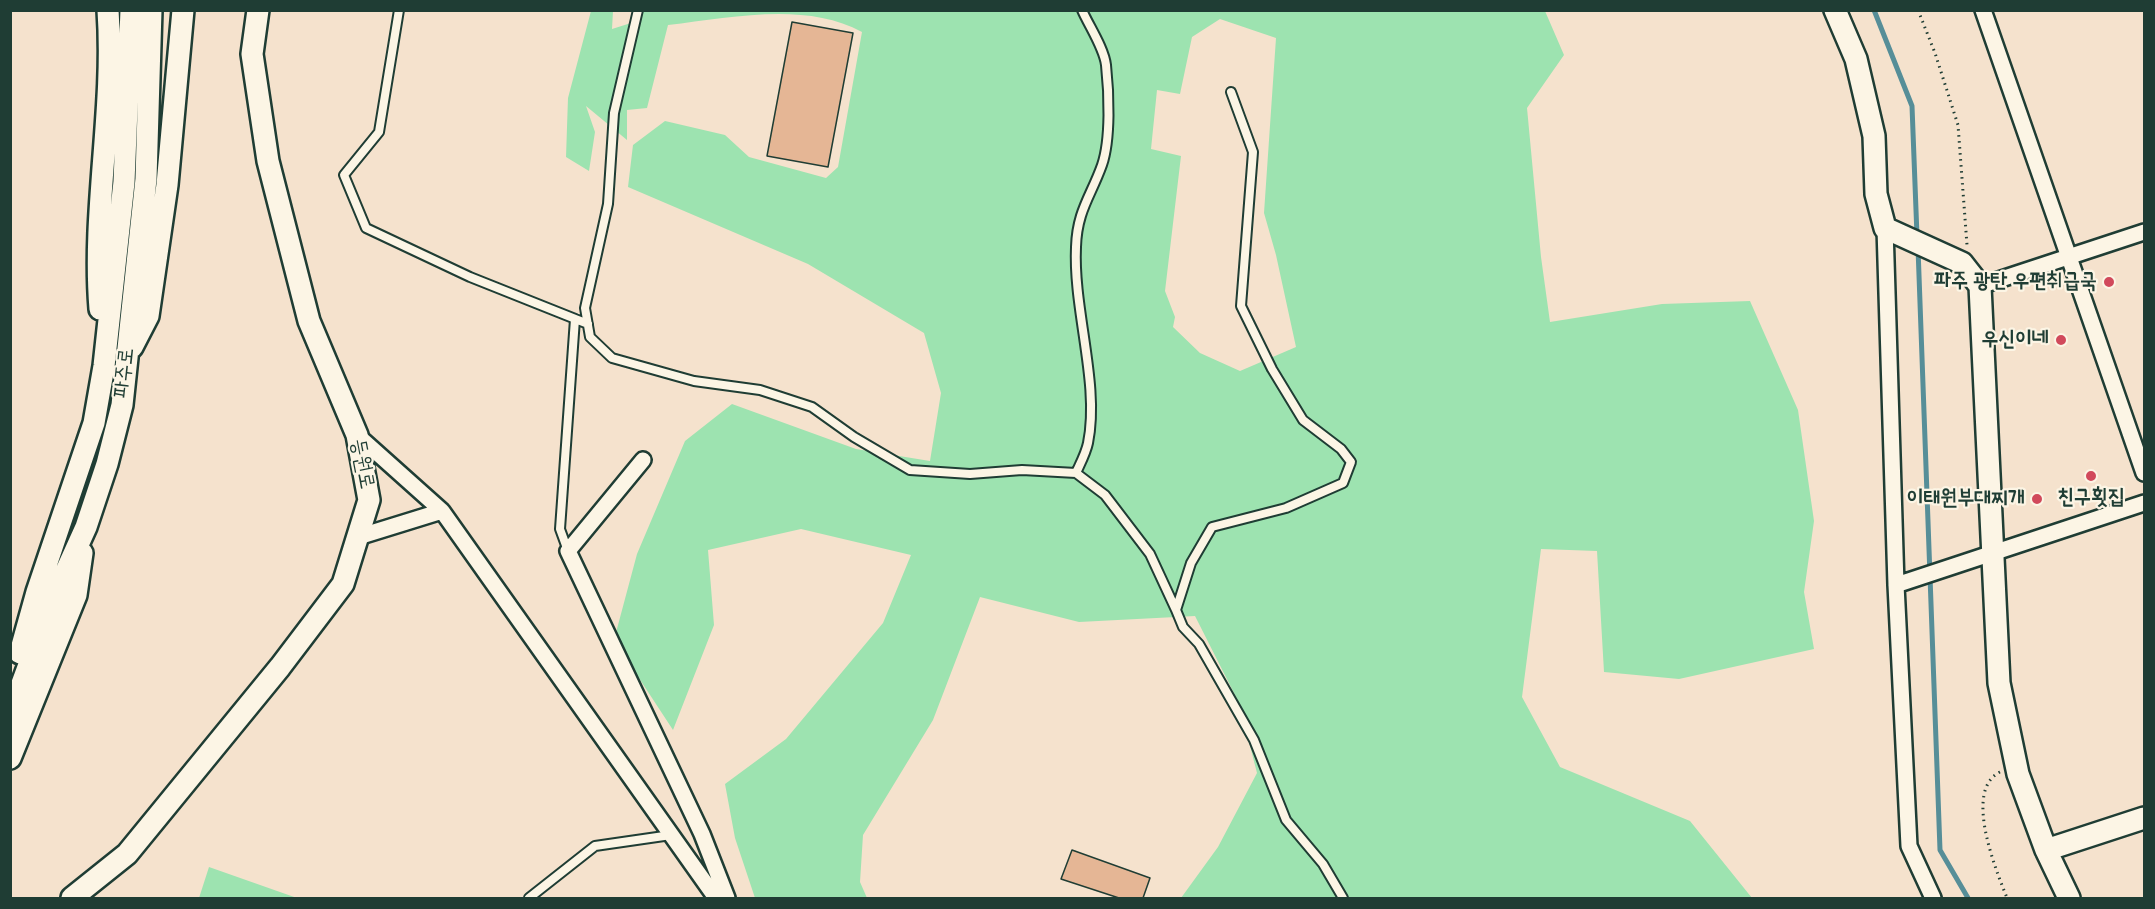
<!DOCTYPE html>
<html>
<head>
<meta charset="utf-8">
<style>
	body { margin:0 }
	#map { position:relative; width:2155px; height:909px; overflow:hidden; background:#f5e2cd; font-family:Sriracha,sans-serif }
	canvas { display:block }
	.frame { position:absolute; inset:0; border:12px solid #1f3d34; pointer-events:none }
</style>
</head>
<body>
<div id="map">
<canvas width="2155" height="909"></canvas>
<div class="frame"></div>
</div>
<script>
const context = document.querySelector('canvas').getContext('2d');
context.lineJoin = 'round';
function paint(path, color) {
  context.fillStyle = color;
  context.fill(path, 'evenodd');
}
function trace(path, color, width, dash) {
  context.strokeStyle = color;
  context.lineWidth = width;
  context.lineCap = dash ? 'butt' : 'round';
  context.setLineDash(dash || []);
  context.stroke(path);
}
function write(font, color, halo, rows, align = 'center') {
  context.font = font + ' Sriracha,"Poor Story",sans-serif';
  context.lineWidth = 4.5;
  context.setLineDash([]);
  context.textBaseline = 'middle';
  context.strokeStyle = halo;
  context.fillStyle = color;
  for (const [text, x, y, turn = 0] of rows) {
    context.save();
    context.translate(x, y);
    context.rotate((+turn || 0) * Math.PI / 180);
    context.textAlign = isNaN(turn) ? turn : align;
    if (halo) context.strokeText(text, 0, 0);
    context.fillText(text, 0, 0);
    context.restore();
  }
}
paint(new Path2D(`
	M641 10 1545 11 1564 55 1527 108 1541 257 1550 322 1662 304 1750 301 1798 410 1814 521 1804 592 1814 649 1679 679 1604 672 1597 551 1541 549 1522 697 1560 767 1690 821 1752 898H1181L1218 847 1257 773 1239 703 1195 616 1079 622 980 597 933 720 863 835 860 882 867 898H755L735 838 725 784 786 739 883 623 911 555 801 529 708 550 714 625 673 730 614 640 637 554 685 441 732 404 856 449 930 461 941 393 924 333 808 264 628 187 633 145 665 121 725 135 749 157 826 178 838 167 862 32C805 1 730 18 668 25L647 108 627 110V140L586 106 595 132 589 171 566 157 568 98 591 11H613L612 29 631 23ZM1220 19 1276 38 1264 213 1276 255 1296 347 1240 371 1200 353 1173 327 1175 317 1165 291 1181 156 1151 149 1157 90 1180 94 1192 37Z
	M209 867 297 898H199Z`), '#9de3b0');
trace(new Path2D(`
	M1874 10 1912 106 1917 236
	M1918 248 1940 850 1968 898`), '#568e98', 5);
const building = new Path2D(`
	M792 22 853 33 828 167 767 156Z
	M1072 850 1150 878 1143 898H1119L1061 879Z`);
paint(building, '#e5b695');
trace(building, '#1f3d34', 1.5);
const lane = new Path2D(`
	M399 10 379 132 344 175 366 228 470 277 588 324
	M638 10 614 113 608 204 585 308 590 337 612 358 694 381 760 390 812 407 854 437 910 470 970 474 1022 470 1076 473 1105 495 1150 554 1176 610
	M1231 92 1253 152 1241 306 1272 369 1303 420 1341 449 1351 462 1343 483 1286 508 1212 527 1191 563 1176 610 1183 627 1199 644 1254 740 1286 820 1323 864 1343 898
	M1076 473C1080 464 1086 453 1088 443 1100 384 1073 310 1076 247 1077 211 1091 196 1102 165 1111 139 1109 92 1106 65 1104 48 1089 26 1082 10
	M568 551 560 529 575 319
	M529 898 595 846 671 835`);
const street = new Path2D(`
	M1983 10 2144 473
	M1885 228 1896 585 1909 846 1933 898
	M1980 286 2144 232
	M357 435 442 511 358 537
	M643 460 568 551 702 834 727 898
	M442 511 716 898
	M1896 585 2144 503`);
const secondary = new Path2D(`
	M1835 10 1856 59 1874 136 1876 194 1885 228 1962 263 1980 286 1999 683 2018 774 2046 850 2069 898
	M100 309C92 210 115 110 108 10
	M132 347 148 316 167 185 183 10
	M20 653 37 592 94 423 104 366 124 182 131 10
	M10 716 53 600 86 527 107 464 122 405 146 179 151 10
	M10 758 76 595 82 553
	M2046 850 2144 818
	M72 898 127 854 280 667 343 584 369 500 357 435 309 321 268 161 252 54 258 10`);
trace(lane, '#1f3d34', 12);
trace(street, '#1f3d34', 20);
trace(secondary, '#1f3d34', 26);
trace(new Path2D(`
	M1918 10 1935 53 1958 125 1967 245
	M2000 772C1963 790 1996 870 2007 898`), '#1f3d34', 3, [1.5, 4.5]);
trace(lane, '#fcf5e5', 8);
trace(street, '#fcf5e5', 15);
trace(secondary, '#fcf5e5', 21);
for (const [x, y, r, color] of [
	[2109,282,6,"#d1495b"],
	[2061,340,6,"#d1495b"],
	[2091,476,6,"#d1495b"],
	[2037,499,6,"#d1495b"]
]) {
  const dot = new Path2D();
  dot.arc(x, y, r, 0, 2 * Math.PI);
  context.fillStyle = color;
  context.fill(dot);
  trace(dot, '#fcf5e5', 2);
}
write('bold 21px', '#1f3d34', '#fcf5e5', [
	["파주 광탄 우편취급국",2097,282],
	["우신이네",2049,340],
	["친구횟집",2091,498,"center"],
	["이태원부대찌개",2025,499]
], 'right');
write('21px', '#1f3d34', '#fcf5e5', [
	["파주로",125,373,-84],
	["등원로",362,464,79]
]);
</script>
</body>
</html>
